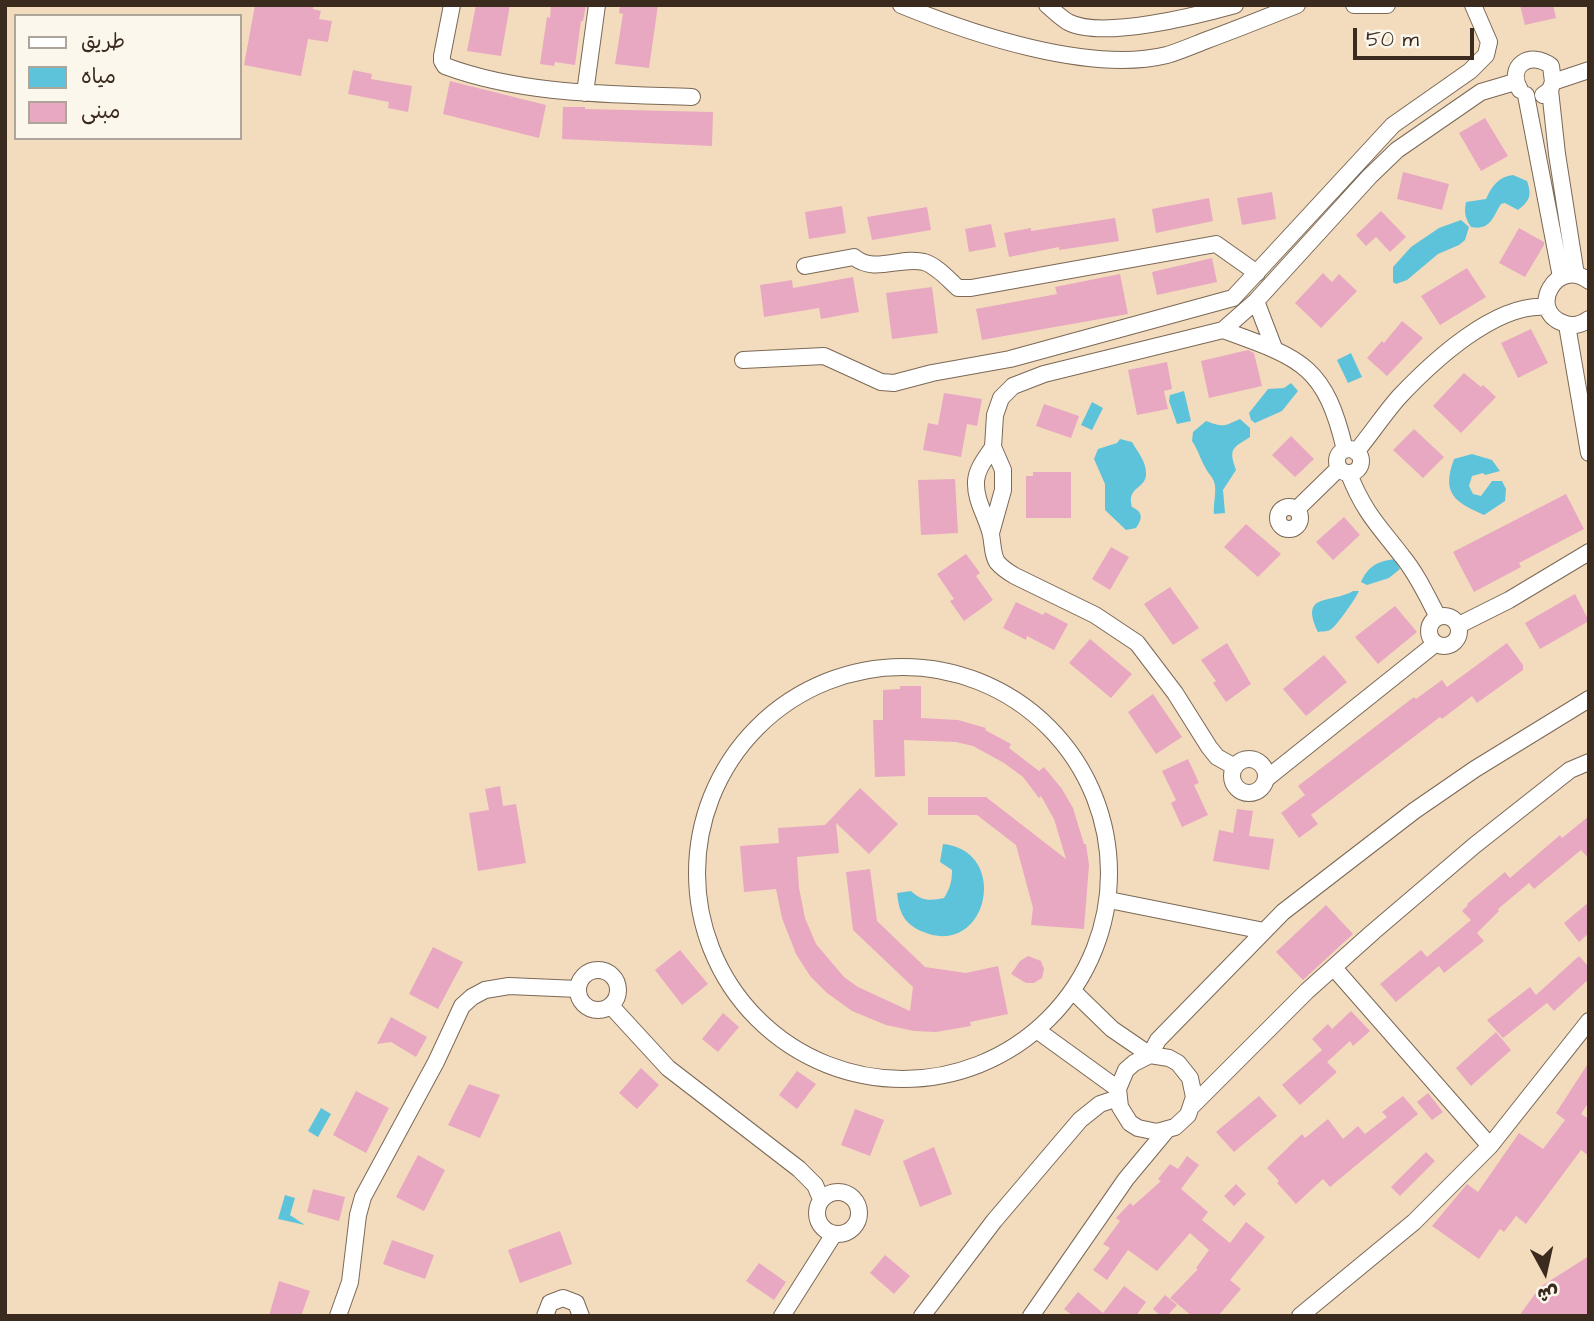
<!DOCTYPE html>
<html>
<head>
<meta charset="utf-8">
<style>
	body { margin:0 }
	#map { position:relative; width:1594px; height:1321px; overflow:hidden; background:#f3dcbd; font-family:"Architects Daughter","Playpen Sans Arabic",sans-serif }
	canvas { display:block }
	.frame { position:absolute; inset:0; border:7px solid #3b2a1e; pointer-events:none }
	.legend { position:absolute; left:14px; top:14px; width:228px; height:126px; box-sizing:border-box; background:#fbf7ec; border:2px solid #aea59a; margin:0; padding:9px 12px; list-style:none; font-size:21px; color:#3b2a1e }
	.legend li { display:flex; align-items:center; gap:14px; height:35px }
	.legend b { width:35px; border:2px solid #aea59a }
	.north { position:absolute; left:1510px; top:1237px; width:70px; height:70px; -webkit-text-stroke:5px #fbf7ec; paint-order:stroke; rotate:172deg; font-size:19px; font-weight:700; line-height:28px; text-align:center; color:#3b2a1e }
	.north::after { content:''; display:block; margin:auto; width:24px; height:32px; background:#3b2a1e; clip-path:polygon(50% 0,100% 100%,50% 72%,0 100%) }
	.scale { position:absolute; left:1353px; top:28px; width:121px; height:32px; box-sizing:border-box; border:4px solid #3b2a1e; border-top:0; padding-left:9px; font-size:21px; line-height:24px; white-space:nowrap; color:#3b2a1e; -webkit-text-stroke:5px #fbf7ec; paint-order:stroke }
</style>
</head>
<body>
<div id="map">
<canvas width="1594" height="1321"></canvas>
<div class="frame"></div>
<ul class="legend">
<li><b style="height:9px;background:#fff"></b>طريق</li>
<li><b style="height:19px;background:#5dc3da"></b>مياه</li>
<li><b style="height:19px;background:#e8a8c1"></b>مبنى</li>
</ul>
<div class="north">ش</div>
<div class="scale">50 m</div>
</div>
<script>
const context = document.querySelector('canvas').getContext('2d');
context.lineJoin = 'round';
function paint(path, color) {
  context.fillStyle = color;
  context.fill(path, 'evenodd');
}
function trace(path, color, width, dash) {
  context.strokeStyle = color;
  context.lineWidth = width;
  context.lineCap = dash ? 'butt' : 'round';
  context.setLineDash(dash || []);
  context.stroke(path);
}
paint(new Path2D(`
	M1513 175 1527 181C1532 195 1530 201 1518 210L1505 203 1501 204C1493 216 1491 231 1471 227 1465 218 1464 212 1466 202L1486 199C1492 186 1498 177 1513 175Z
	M1461 220 1469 227 1465 240 1459 245 1438 254 1407 280 1396 284 1393 282V267L1411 247 1439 228Z
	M1351 353 1362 377 1348 383 1337 360Z
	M1291 383 1298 391 1282 411 1255 423 1251 420 1249 413 1268 389 1284 388Z
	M1184 391 1191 421 1177 424 1169 401 1170 395Z
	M1092 402 1103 408 1092 430 1081 425Z
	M1240 419 1250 428V437C1233 448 1228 448 1236 470L1223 490 1225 513 1214 514C1213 505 1216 495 1215 486 1214 477 1208 474 1205 467 1200 458 1198 450 1192 441L1193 432 1206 421C1225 428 1223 426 1240 419Z
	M1120 439 1132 442C1137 451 1146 461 1146 473 1147 489 1126 486 1132 507 1143 512 1143 518 1136 528L1126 530 1105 510V484L1094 459 1098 449 1117 443Z
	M1472 454 1492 460 1500 471 1485 475 1483 473 1472 476 1469 486 1473 494 1481 496 1492 481H1502L1506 489 1505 501 1484 515C1455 502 1441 494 1454 459Z
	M1395 559 1400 569 1389 578 1367 585 1361 582C1368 566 1378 561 1395 559Z
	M1353 591H1359C1356 598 1336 627 1330 630 1326 632 1322 631 1318 632 1299 592 1331 604 1353 591Z
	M943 844C1012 851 987 961 921 931 903 923 899 911 897 893L911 891C921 901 930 901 944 898 950 888 952 882 952 870L940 862Z
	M321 1108 331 1114 318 1137 308 1131Z
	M285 1195 295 1198 290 1215 305 1225 278 1219Z`), '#5dc3da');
paint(new Path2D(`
	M255 5H314L313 9 321 11 319 19 332 21 328 42 308 39 301 76 244 65Z
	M476 5H510L501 56 467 51Z
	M551 5H586L583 21H581L575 65 555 62 554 66 540 64 547 17 550 18Z
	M620 5H658L649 68 615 64 623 14 619 13Z
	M1520 5H1553L1556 18 1525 25Z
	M353 70 372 74 371 79 412 86 408 112 388 108 389 102 348 94Z
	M450 81 546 105 539 138 443 114Z
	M563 107H585V109L713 112 712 146 562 139Z
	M1485 118 1508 156 1481 171 1459 133Z
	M1403 172 1449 184 1442 210 1397 199Z
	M1272 192 1276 219 1242 225 1237 198Z
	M1209 198 1213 221 1156 233 1152 209Z
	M842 206 846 233 809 239 805 212Z
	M927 207 931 230 872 240 867 217Z
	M1381 211 1406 237 1390 252 1376 237 1366 246 1356 235Z
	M1115 218 1119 241 1059 250V247L1009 257 1004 233 1031 228V231Z
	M991 224 996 247 969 252 965 229Z
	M1519 228 1544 242V245L1525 277 1499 263Z
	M1212 258 1217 282 1157 295 1152 272Z
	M1467 268 1486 297 1440 325 1421 296Z
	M1323 273 1332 282 1339 274 1357 291 1321 328 1295 303Z
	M1120 274 1128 314 982 340 976 309 1057 294 1055 287Z
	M853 277 859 312 821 319 819 308 764 317 760 285 792 280 793 288Z
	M932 287 938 333 892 339 886 293Z
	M1402 321 1423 338 1387 376 1367 358 1382 341 1384 343Z
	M1531 329 1548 363 1518 378 1501 343Z
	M1248 350 1254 353 1262 386 1209 398 1201 361Z
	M1167 362 1172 389 1164 391 1168 409 1137 415 1128 370Z
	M1464 373 1481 387 1483 385 1496 397 1461 433 1433 406Z
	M944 393 982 399 977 426 967 424 961 457 923 450 928 423 938 425Z
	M1044 404 1079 416 1071 438 1036 426Z
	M1414 429 1444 457 1423 478 1393 450Z
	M1291 436 1314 459 1295 477 1272 455Z
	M1033 472H1071V518H1026V476H1033Z
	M955 479 958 533 921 535 918 480Z
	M1566 494 1584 529 1519 563 1521 567 1474 592 1453 552Z
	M1344 517 1360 535 1333 560 1316 542Z
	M1246 524 1281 554 1258 577 1224 547Z
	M1111 547 1129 557 1110 590 1092 579Z
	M966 554 980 573 976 576 993 600 964 621 950 601 954 599 937 574Z
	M1170 587 1199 628 1173 645 1144 604Z
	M1575 594 1589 621 1540 649 1525 623Z
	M1016 602 1043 615 1045 612 1068 624 1054 650 1027 636 1026 640 1003 628Z
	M1395 606 1417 632 1378 664 1355 637Z
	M1090 639 1132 674 1111 698 1069 663Z
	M1227 643 1251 684 1226 702 1213 683 1216 681 1201 660Z
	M1507 643 1523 665V670L1477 703 1472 696 1442 719 1440 717 1311 815 1318 824 1299 838 1281 813 1305 795 1298 786 1414 697 1416 699 1442 680 1447 687Z
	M1324 655 1347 682 1306 716 1283 689Z
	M900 686H921V718L958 720 986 728 985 730 1011 744 1009 748 1039 771 1044 767 1062 789 1073 808 1084 844H1086L1089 865 1084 929 1031 925 1033 908 1016 845 977 815H928V797H986L1066 859 1054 819 1041 796 1039 798 1023 777 1004 763 973 746 956 742 904 740 905 776 875 777 873 720H883V690L900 689Z
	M1153 694 1182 737 1156 754 1128 712Z
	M1188 759 1199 783 1194 785 1208 815 1182 827 1171 803 1176 800 1162 771Z
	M500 786 503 806 516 804 526 863 478 871 469 813 489 810 485 789Z
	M860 788 898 824 869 854 836 823 839 853 797 857 799 888 805 918 816 944 844 977 858 987 910 1011 913 987 853 930 846 872 870 869 877 921 925 967 966 973 998 966 1008 1014 970 1022 971 1026 936 1032 914 1031 886 1025 852 1011 827 993 810 976 796 954 782 918 776 889 744 892 740 846 779 843 778 828 825 825Z
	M1237 809 1253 811 1249 836 1274 839 1269 870 1213 861 1219 830 1233 833Z
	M1589 816V859L1581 850 1534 889 1529 883 1498 909 1499 911 1477 933 1484 941 1444 973 1439 966 1396 1002 1380 984 1421 950 1427 957 1471 920 1462 911 1468 905 1467 904 1505 872 1510 878 1560 835 1562 838Z
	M1589 902V933L1579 942 1564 923Z
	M1326 905 1353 934 1303 980 1276 952Z
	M433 947 463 962 438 1009 409 994Z
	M680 950 708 984 682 1005 655 970Z
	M1028 956 1041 961 1044 969 1042 978 1034 983H1026L1011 974 1020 961Z
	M1579 956 1589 967V979L1554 1011 1547 1003 1503 1038 1487 1020 1530 987 1536 995Z
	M1351 1011 1370 1031 1353 1046 1350 1041 1327 1062 1337 1072 1300 1105 1282 1085 1322 1050 1312 1039 1328 1024 1332 1029Z
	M723 1013 739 1027 718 1052 702 1039Z
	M391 1017 427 1037 416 1057 391 1042 377 1044Z
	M1496 1032 1511 1050 1471 1086 1456 1068Z
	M1589 1062V1102L1581 1114 1589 1119V1156L1581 1150 1526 1224 1516 1216 1504 1232 1500 1229 1479 1259 1432 1226 1467 1184 1478 1192 1519 1133 1543 1149 1565 1120 1556 1113Z
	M641 1068 659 1085 637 1109 619 1093Z
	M797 1071 816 1084 797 1109 779 1095Z
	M469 1084 500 1095 480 1138 448 1125Z
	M356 1091 389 1108 366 1153 333 1135Z
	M1428 1093 1443 1112 1432 1120 1417 1102Z
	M1259 1096 1277 1116 1234 1152 1216 1132Z
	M1403 1096 1418 1114 1330 1187 1323 1179 1296 1204 1277 1183 1279 1181 1267 1168 1302 1134 1305 1138 1328 1119 1343 1139 1358 1126 1365 1134 1387 1117 1382 1112Z
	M855 1109 884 1120 870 1156 841 1145Z
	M934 1147 952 1194 920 1207 903 1161Z
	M1426 1152 1435 1161 1400 1196 1391 1187Z
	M418 1155 445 1170 424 1211 396 1197Z
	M1187 1156 1199 1165 1181 1189 1208 1212 1202 1220 1230 1243 1246 1222 1265 1237 1230 1280 1241 1289 1218 1316H1192L1170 1298 1198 1269 1196 1268 1209 1250 1190 1233 1157 1271 1128 1250 1107 1280 1093 1270 1110 1248 1103 1244 1120 1221 1116 1218 1130 1203 1133 1206 1161 1181 1158 1179 1170 1164 1178 1169Z
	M1236 1184 1246 1194 1234 1206 1224 1196Z
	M313 1189 345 1197 339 1221 307 1212Z
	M560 1231 572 1264 520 1283 508 1250Z
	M392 1240 434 1255 425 1279 383 1264Z
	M885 1255 910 1276 894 1294 870 1273Z
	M1589 1256V1316H1519L1540 1287Z
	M759 1263 786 1282 774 1300 746 1281Z
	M279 1281 310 1291 301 1316H269Z
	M1124 1286 1146 1302 1136 1316H1073L1064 1309 1078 1292 1103 1313Z
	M1165 1295 1177 1305 1167 1316H1161L1153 1309Z`), '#e8a8c1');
const minor = new Path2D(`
	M452 5 442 56V61L445 66C523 95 610 94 692 97
	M901 5C972 34 1090 74 1167 55 1180 51 1194 45 1207 40 1237 29 1267 17 1297 5
	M1047 5C1054 11 1061 18 1068 22 1102 40 1199 15 1235 5
	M1354 5H1387
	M1520 90C1506 66 1530 50 1551 66L1553 82
	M1550 90 1557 154 1576 275
	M585 93 597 5
	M1526 95 1561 277
	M1543 95 1550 90 1553 82 1589 70
	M805 266 854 257C874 274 901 256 924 262 937 266 948 279 958 288H971L1216 244 1257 273
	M1589 281C1557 256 1527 310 1563 323 1572 327 1581 325 1589 319
	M1256 301 1274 348
	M1567 325 1589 453
	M1223 330C1300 358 1325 364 1345 450
	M743 360 824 356 881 382 894 383 932 373 1010 359 1233 298 1393 125 1470 71 1486 55 1489 42 1473 5
	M993 447C986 458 977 468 976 481 975 502 987 516 991 535 993 544 992 554 997 562 1002 568 1008 572 1015 576L1095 615 1137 643 1175 693 1209 747 1217 757 1235 767
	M1337 461a12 12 0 1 1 24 0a12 12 0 1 1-24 0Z
	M1356 452C1371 434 1384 414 1399 397 1432 362 1496 302 1547 307
	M1349 474C1364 512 1378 525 1402 556 1417 574 1427 596 1438 617
	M1278 518a11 11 0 1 1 22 0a11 11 0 1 1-22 0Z
	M1297 509 1339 468
	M991 533 1003 490V470L993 447 995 415 1001 398 1013 386 1044 374 1223 330 1256 301 1370 176 1397 150 1481 92 1515 82
	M1429 631a15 15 0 1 1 30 0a15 15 0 1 1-30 0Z
	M1459 625 1509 600 1589 552
	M697 873a206 206 0 1 1 412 0a206 206 0 1 1-412 0Z
	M1232 776a17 17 0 1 1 34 0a17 17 0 1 1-34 0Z
	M1266 779 1435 644
	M1109 900 1264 931
	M1334 968 1490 1146
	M578 990a20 20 0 1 1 40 0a20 20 0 1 1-40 0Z
	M1075 993 1112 1029 1150 1055 1169 1058 1178 1063 1190 1078 1194 1097 1188 1115 1175 1127 1157 1132 1138 1128 1130 1123 1120 1107 1118 1089 1126 1070 1134 1063 1150 1055 1158 1040 1283 912 1414 811 1475 769 1589 699
	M611 1006 668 1068 799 1169 815 1185 821 1199
	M1038 1031 1118 1089
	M1192 1106 1307 991 1373 932 1475 845 1570 770 1589 762
	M817 1213a21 21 0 1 1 42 0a21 21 0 1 1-42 0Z
	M338 1316 350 1282 358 1215 363 1197 436 1062 462 1006 472 997 485 990 509 986 578 989
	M545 1316 550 1303 563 1298 576 1303 581 1316
	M782 1316 834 1234
	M922 1316 994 1221 1080 1120 1100 1104 1118 1098
	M1031 1316 1126 1179 1166 1131
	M1300 1316 1414 1222 1490 1146 1589 1021`);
trace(minor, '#7b6856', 18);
trace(minor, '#fff', 16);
</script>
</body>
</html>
